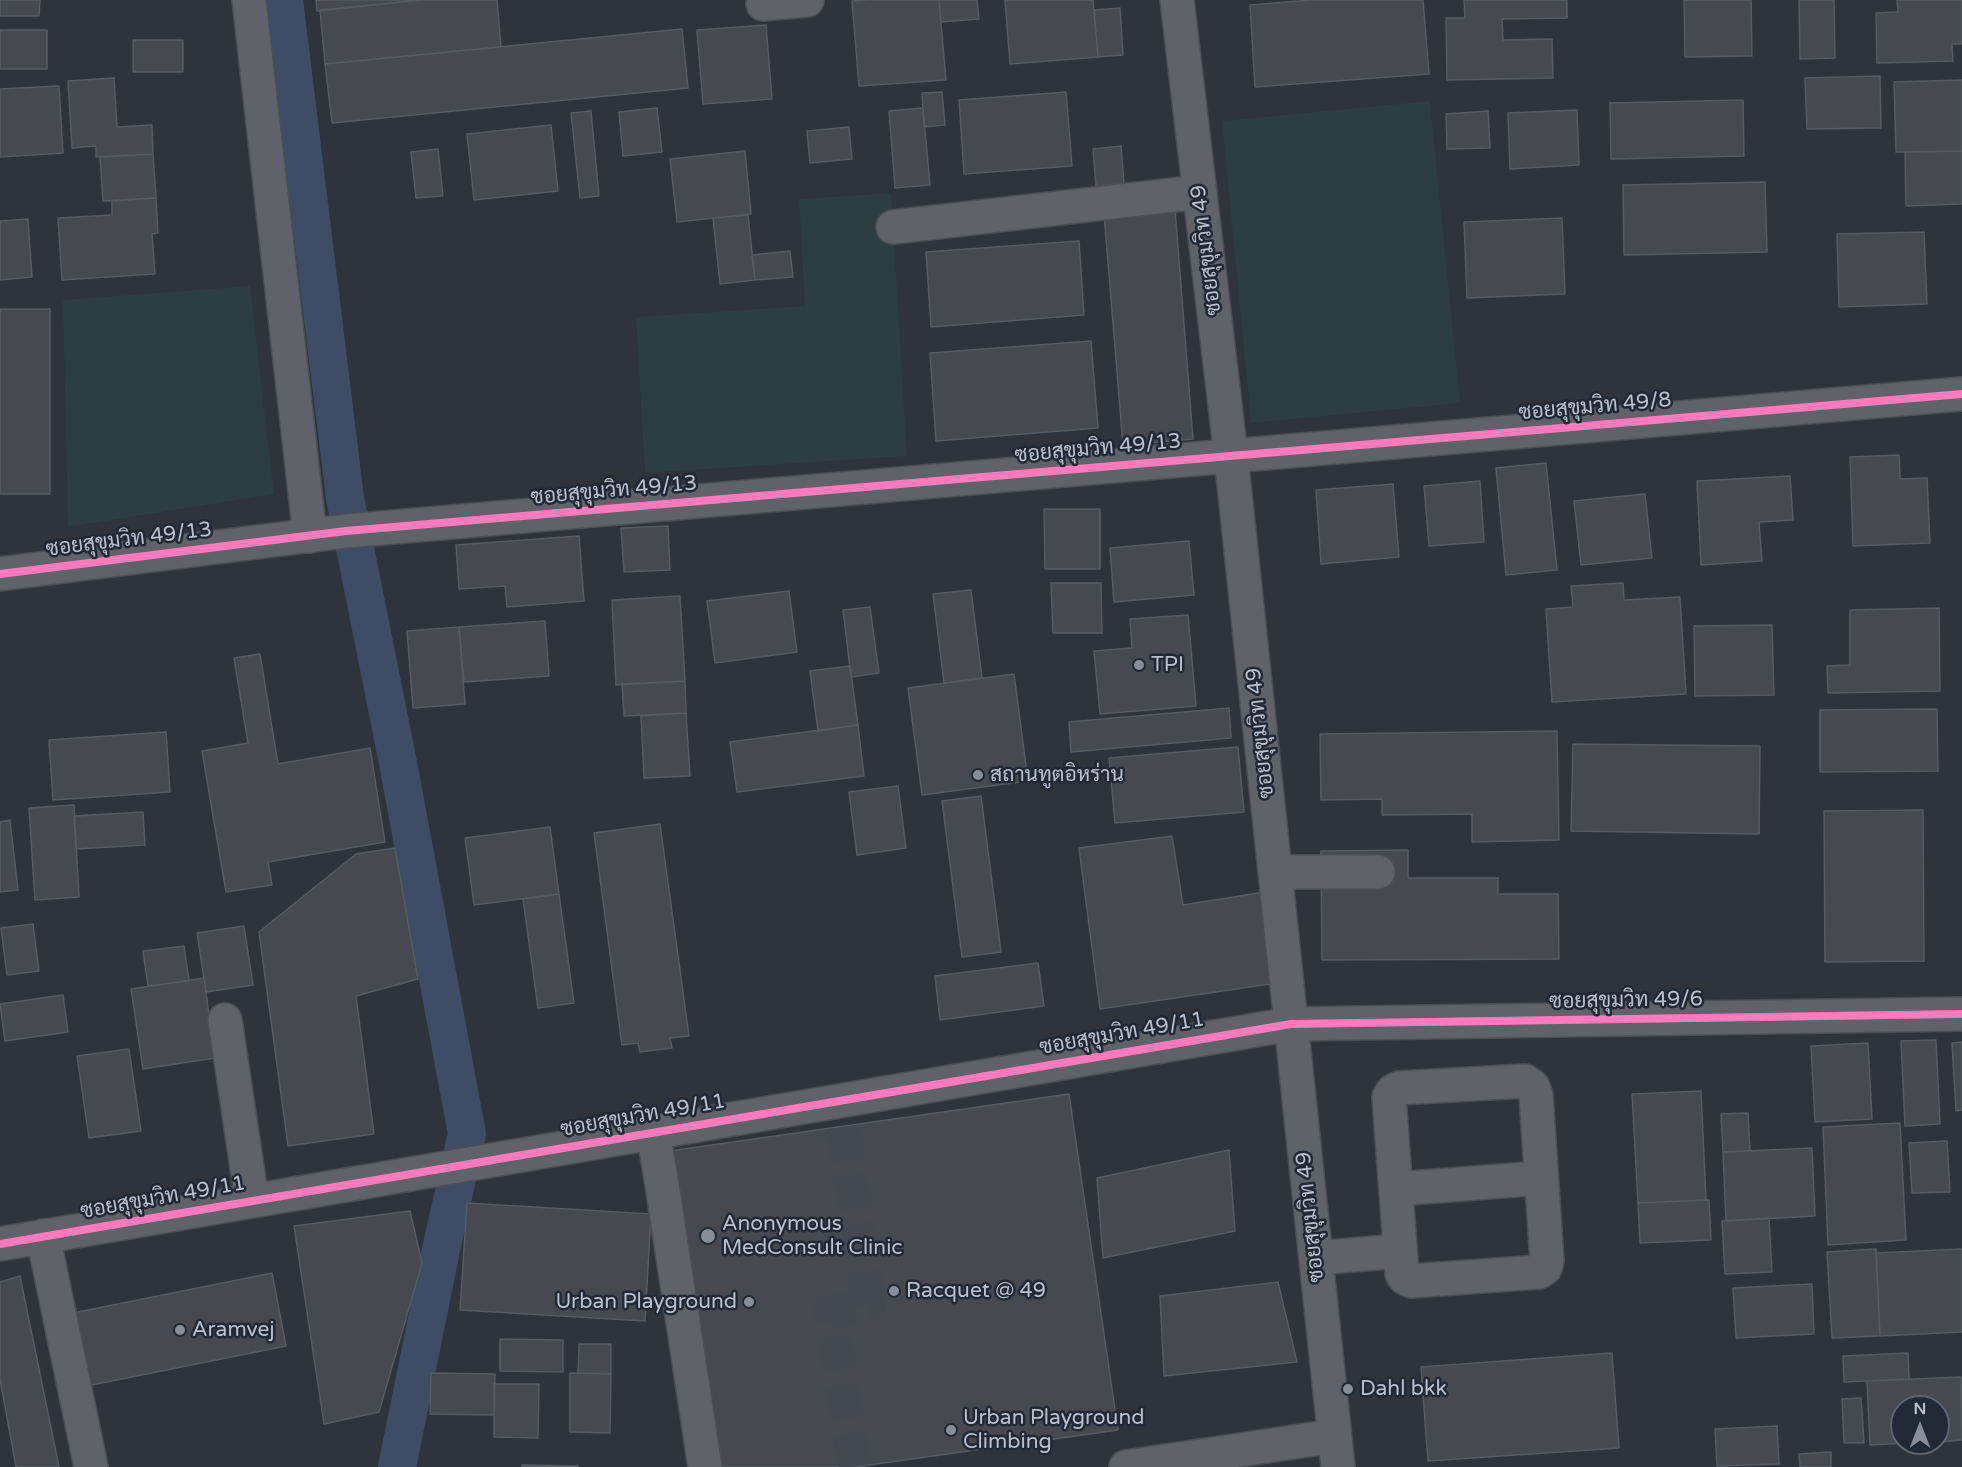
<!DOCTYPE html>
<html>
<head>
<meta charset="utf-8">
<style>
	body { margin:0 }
	#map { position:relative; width:1962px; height:1467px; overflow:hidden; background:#2f333b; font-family:"Varela Round",sans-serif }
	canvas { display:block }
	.north { position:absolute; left:1890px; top:1395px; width:60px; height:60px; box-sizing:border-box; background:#212937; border:2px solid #5e6572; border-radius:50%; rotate:0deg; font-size:16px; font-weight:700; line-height:24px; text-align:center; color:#bac0cb }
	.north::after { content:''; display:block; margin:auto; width:21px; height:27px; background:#898f99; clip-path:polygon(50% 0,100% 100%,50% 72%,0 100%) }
</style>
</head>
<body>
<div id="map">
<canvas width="1962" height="1467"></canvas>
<div class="north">N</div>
</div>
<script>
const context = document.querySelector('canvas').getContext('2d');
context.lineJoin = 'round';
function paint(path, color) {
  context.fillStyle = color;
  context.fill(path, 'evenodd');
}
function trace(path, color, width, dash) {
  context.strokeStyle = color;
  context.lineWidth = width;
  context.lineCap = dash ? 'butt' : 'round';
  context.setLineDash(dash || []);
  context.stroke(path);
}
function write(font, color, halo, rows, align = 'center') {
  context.font = font + ' "Varela Round",Sarabun,sans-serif';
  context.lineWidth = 5;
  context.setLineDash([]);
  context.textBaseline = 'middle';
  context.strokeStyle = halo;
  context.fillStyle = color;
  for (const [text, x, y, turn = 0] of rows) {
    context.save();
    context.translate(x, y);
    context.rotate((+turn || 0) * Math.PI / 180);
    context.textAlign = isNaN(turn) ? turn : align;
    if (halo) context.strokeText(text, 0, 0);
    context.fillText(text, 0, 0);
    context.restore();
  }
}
paint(new Path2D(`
	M1430 101 1460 403 1251 423 1222 121Z
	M891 193 907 456 645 473 636 317 805 306 799 199Z
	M250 286 274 494 68 527 63 300Z`), '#2c3e42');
trace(new Path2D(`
	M284 0 345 498 398 763 467 1134 442 1245 397 1467`), '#3e4c65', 38);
const building = new Path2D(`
	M0 0H40L39 16H0Z
	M316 0H422L317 11Z
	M422 0H497L501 47 325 64 320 10Z
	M870 0H939L946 80 859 86 852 1Z
	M939 0H977L979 19 941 22Z
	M1005 0H1093L1098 57 1010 64Z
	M1311 0H1423L1429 74 1255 87 1250 5Z
	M1464 0H1567V18L1502 19 1503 40 1552 39 1553 78 1447 80 1446 18H1465Z
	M1684 0H1751L1752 56 1685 57Z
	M1799 0H1834L1835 58 1800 59Z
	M1897 0H1962V44H1952L1953 61 1877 63 1876 13 1898 12Z
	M1120 8 1123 55 1098 57 1094 10Z
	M766 25 772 99 703 104 697 30Z
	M682 29 688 88 332 123 325 64Z
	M0 30H47V69H0Z
	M133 40H183V72H133Z
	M1880 76 1881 128 1807 129 1805 78Z
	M114 78 117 127 152 125 153 154 96 157V146L72 148 68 81Z
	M1962 80V151L1896 152 1894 82Z
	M59 86 63 153 0 157V89Z
	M942 92 945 125 924 127 922 93Z
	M1066 92 1072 166 964 174 959 100Z
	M1743 100 1744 156 1611 159 1610 103Z
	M657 108 662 152 623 156 619 112Z
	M923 108 930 185 895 188 889 111Z
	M1577 110 1579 165 1510 169 1508 113Z
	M591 111 599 196 580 198 571 113Z
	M1488 111 1490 148 1447 149 1446 114Z
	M551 125 558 191 474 200 467 134Z
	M849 127 852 159 810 163 807 131Z
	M1121 146 1124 184 1096 186 1093 149Z
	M438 149 443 196 416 198 411 152Z
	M745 151 751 214 677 222 670 159Z
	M1962 151V204L1906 206 1905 152Z
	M153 154 156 198 103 201 100 157Z
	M1765 182 1767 252 1624 255 1623 185Z
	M156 198 158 233 152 234 155 274 62 280 58 218 112 215V201Z
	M1175 209 1193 439 1123 445 1104 214Z
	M748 215 755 280 720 284 713 218Z
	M1562 218 1565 294 1467 298 1464 222Z
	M28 219 32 277 0 280V221Z
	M1924 232 1927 304 1839 307 1837 234Z
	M1079 241 1084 315 931 327 926 252Z
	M790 251 793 277 755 280 752 255Z
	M0 309H50V494H0Z
	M1091 341 1098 428 936 441 930 353Z
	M1899 455 1900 479 1927 478 1930 543 1853 546 1850 457Z
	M1546 463 1557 570 1506 575 1496 468Z
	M1790 476 1793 520 1759 522 1762 561 1701 565 1697 481Z
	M1480 481 1484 542 1429 546 1424 486Z
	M1393 484 1399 557 1321 564 1316 490Z
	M1645 494 1652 558 1581 565 1574 501Z
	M1044 509H1100V569H1045Z
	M668 526 670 570 624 572 621 528Z
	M579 536 584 601 507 607 505 586 459 589 456 545Z
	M1189 541 1194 595 1114 602 1110 548Z
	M1051 583H1101L1102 633H1053Z
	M1623 583 1624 600 1680 597 1686 694 1552 702 1546 609 1573 607 1571 586Z
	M971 590 982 678 944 683 933 594Z
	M789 591 797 652 715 663 707 601Z
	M680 596 685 681 616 685 612 600Z
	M870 607 879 673 851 677 843 610Z
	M1939 608 1940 691 1828 693 1827 666 1850 665V610Z
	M1188 615 1196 706 1100 714 1094 651 1132 648 1130 619Z
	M545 621 549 676 464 682 459 627Z
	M1772 625 1774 695 1695 696 1694 626Z
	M459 627 465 704 413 708 407 631Z
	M260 654 278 764 370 748 385 842 268 862 272 885 226 892 202 751 248 743 234 658Z
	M850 666 858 725 818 731 810 671Z
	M1014 674 1028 781 922 795 908 688Z
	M685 681 686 713 624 716 622 684Z
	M1229 708 1231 738 1071 752 1069 722Z
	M1937 709 1938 771 1820 772V710Z
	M686 713 690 776 644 778 641 716Z
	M858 725 864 776 737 792 730 742Z
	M1557 731 1559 840 1472 842V814L1382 815V799L1321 800 1320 734Z
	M166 732 170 792 53 800 49 740Z
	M1573 744 1760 746 1759 834 1571 831Z
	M1238 747 1244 812 1115 823 1109 758Z
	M898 786 906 848 857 855 849 792Z
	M981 796 1001 952 962 957 942 801Z
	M74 805 79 897 35 900 29 808Z
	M1923 810 1924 961 1825 962 1824 811Z
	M143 812 145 845 76 849 74 816Z
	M10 820 18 890 0 892V822Z
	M660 824 689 1036 670 1038 672 1048 640 1052 638 1043 622 1045 594 833Z
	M550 827 559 894 474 905 465 838Z
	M1172 836 1183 905 1271 891 1284 982 1100 1009 1079 848Z
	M395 848 418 979 356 996 374 1134 288 1146 259 932 356 854Z
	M1408 850V878H1498V894H1558L1559 959 1322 960 1321 851Z
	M559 894 574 1003 538 1008 523 899Z
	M33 924 39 971 7 975 1 928Z
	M244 926 253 985 206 992 197 933Z
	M184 946 189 981 148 986 143 951Z
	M1038 963 1044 1006 940 1020 935 976Z
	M204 978 215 1058 143 1069 131 989Z
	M63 995 68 1032 5 1041 0 1004Z
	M1936 1040 1940 1124 1905 1126 1901 1041Z
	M1962 1042V1110L1956 1111 1952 1043Z
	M1868 1043 1872 1119 1815 1122 1811 1046Z
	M129 1049 141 1131 89 1138 77 1056Z
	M1701 1091 1706 1200 1638 1203 1632 1094Z
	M1069 1094 1118 1430 855 1467H715L670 1151Z
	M1748 1113 1750 1151 1723 1152 1721 1114Z
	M1900 1123 1906 1240 1828 1245 1823 1127Z
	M1947 1141 1950 1192 1912 1193 1909 1143Z
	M1812 1148 1815 1216 1726 1221 1723 1152Z
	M1229 1150 1235 1231 1103 1258 1097 1178Z
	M1709 1200 1711 1240 1640 1243 1638 1203Z
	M467 1203 651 1214 645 1321 460 1310Z
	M410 1211 422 1263 379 1412 324 1424 294 1226Z
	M1769 1218 1772 1272 1725 1274 1722 1221Z
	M1876 1249 1880 1336 1832 1338 1827 1252Z
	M1962 1249V1332L1880 1336 1876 1253Z
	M272 1273 286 1346 87 1386 73 1313Z
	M20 1276 59 1467H16L0 1379V1282Z
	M1278 1282 1297 1362 1164 1376 1160 1296Z
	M1812 1284 1814 1334 1736 1338 1733 1288Z
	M500 1339 563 1340V1372L500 1371Z
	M579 1344H611V1374L578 1373Z
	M1612 1353 1619 1448 1428 1461 1421 1367Z
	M1908 1353 1909 1379 1844 1382 1843 1356Z
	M431 1373 495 1374 494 1415 430 1414Z
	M570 1373 611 1374 610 1433 570 1432Z
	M1961 1377 1962 1440 1938 1442V1407H1902V1443H1909L1870 1445 1867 1381Z
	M494 1384H539L538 1438 494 1437Z
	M1861 1398 1864 1443H1844L1842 1399Z
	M1777 1426 1779 1464 1717 1466 1715 1429Z
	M1831 1452V1467H1800L1799 1454Z
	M522 1465 578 1466V1467H522Z`);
paint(building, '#464950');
trace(building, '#575b63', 1.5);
trace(new Path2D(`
	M843 1127 869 1305 830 1312 855 1467`), '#444851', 33, [33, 16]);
const minor = new Path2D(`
	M249 0 310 536
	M1177 0 1231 456 1338 1467
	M763 4 807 0
	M893 227 1200 192
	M0 574 346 531 1962 394
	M1275 872H1378
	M225 1020 252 1201
	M1525 1081 1533 1087 1536 1095 1547 1261 1545 1268 1539 1272 1411 1281 1405 1278 1402 1274 1389 1097 1393 1091 1399 1088Z
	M653 1133 661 1178 705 1467
	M1396 1189 1541 1178
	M43 1236 91 1467
	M0 1244 1291 1024 1962 1014
	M1316 1258 1400 1251
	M1126 1467 1334 1436`);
trace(minor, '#4b4e54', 36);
trace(minor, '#5f6269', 33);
trace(new Path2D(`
	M0 574 346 531 1962 394
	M0 1244 1291 1024 1962 1014`), '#fd7abc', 8);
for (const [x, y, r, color] of [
	[1139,665,6,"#898f99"],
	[978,775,6,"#898f99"],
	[708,1236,8,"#898f99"],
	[894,1291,6,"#898f99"],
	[749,1302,6,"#898f99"],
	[180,1330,6,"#898f99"],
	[1348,1389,6,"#898f99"],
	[951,1430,6,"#898f99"]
]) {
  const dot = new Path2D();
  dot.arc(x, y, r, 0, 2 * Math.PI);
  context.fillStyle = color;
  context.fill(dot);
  trace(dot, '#212937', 2);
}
write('21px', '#bac0cb', '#212937', [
	["ซอยสุขุมวิท 49",1207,250,-97],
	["ซอยสุขุมวิท 49/8",1595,407,-5],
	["ซอยสุขุมวิท 49/13",1098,449,-5],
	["ซอยสุขุมวิท 49/13",614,491,-5],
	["ซอยสุขุมวิท 49/13",129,540,-7],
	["ซอยสุขุมวิท 49",1261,733,-96],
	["ซอยสุขุมวิท 49/6",1626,1001,-1],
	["ซอยสุขุมวิท 49/11",1122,1034,-10],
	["ซอยสุขุมวิท 49/11",643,1116,-10],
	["ซอยสุขุมวิท 49/11",163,1198,-10],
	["ซอยสุขุมวิท 49",1311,1217,-96]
]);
write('21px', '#bac0cb', '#212937', [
	["TPI",1151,665],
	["สถานทูตอิหร่าน",990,775],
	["Anonymous",722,1224],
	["MedConsult Clinic",722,1248],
	["Racquet @ 49",906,1291],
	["Urban Playground",737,1302,"right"],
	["Aramvej",192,1330],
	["Dahl bkk",1360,1389],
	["Urban Playground",963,1418],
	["Climbing",963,1442]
], 'left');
</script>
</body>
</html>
